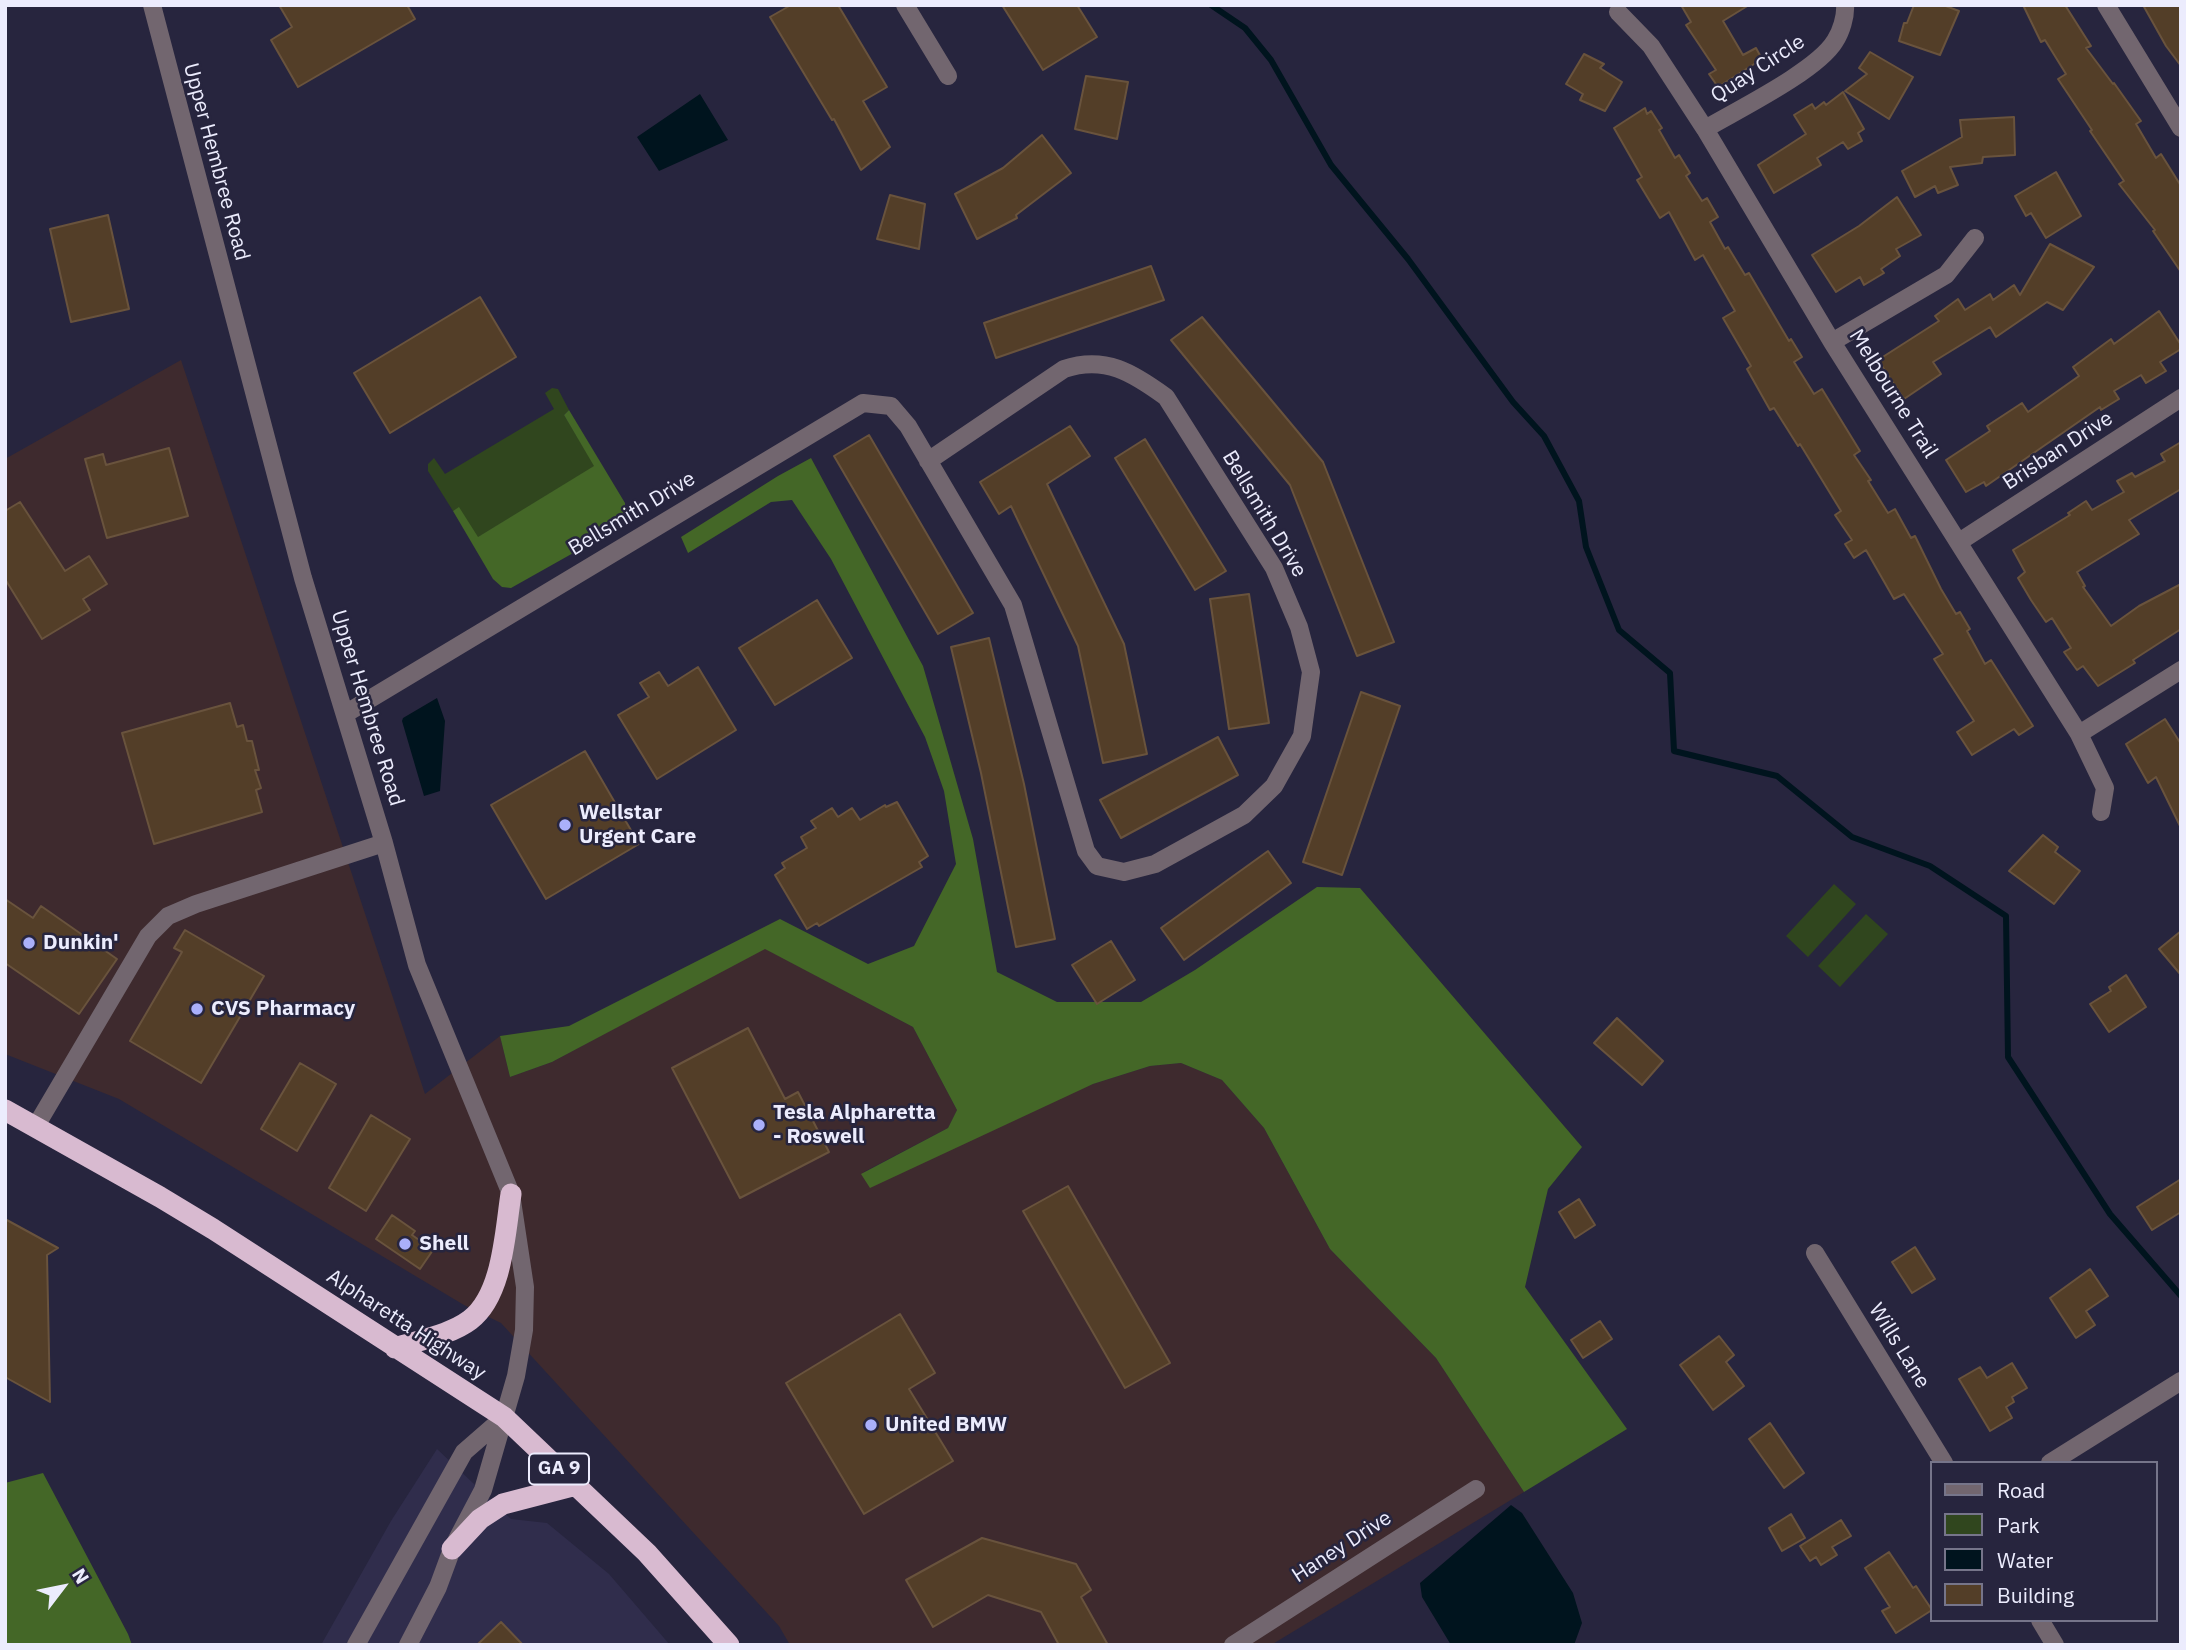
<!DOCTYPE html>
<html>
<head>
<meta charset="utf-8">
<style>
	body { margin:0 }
	#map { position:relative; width:2186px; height:1650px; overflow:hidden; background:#27253e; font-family:"IBM Plex Sans",sans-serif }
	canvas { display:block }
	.frame { position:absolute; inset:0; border:7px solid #ececfd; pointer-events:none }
	.legend { position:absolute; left:1930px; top:1461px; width:228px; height:161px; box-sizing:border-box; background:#27253e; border:2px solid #76758a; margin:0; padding:9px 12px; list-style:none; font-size:21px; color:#ececfd }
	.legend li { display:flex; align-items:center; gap:14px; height:35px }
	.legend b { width:35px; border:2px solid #76758a }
	.north { position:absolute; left:28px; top:1552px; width:70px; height:70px; -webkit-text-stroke:5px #27253e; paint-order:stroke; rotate:58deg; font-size:19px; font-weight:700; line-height:28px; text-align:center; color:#ececfd }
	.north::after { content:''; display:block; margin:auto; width:24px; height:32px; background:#ececfd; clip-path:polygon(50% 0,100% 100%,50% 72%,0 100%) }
</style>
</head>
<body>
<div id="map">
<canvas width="2186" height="1650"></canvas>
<div class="frame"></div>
<ul class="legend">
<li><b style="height:9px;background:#72666f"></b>Road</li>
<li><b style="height:19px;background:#30461e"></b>Park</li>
<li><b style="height:19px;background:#00141e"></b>Water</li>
<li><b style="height:19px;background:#533e28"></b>Building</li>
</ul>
<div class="north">N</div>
</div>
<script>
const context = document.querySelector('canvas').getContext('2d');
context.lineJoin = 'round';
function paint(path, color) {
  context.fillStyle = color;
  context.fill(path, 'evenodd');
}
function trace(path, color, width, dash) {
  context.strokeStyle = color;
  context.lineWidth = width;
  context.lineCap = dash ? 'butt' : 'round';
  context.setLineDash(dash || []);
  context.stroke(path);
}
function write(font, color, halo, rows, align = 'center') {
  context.font = font + ' "IBM Plex Sans",sans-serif';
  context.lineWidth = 5;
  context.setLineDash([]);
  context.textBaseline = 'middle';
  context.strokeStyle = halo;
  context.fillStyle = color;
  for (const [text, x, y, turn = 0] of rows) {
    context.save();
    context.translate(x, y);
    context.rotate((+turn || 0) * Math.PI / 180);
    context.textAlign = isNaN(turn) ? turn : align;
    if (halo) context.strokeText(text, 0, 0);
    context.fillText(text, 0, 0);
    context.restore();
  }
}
paint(new Path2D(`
	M181 360 425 1094 500 1036 510 1077 552 1062 764 948 913 1027 957 1110 948 1128 862 1173 1093 1084 1150 1066 1181 1063 1222 1080 1264 1128 1330 1249 1436 1358 1524 1492 1271 1645H790L779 1626 501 1323 464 1305 119 1099 5 1054V459Z`), '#3e2a2e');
paint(new Path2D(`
	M437 1449 511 1519 547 1523 609 1574 670 1645H321L391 1521Z`), '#302d4c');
paint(new Path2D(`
	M552 388 558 389 569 410 564 415 595 466 477 538 459 508 453 511 428 471V464L434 458 445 474 554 409 545 393Z
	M1834 884 1856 904 1808 957 1786 936Z
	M1866 914 1888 934 1840 987 1818 966Z`), '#30461e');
paint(new Path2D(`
	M569 410 625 503V519L623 525 511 588 502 587 493 579 453 511 459 507 478 537 594 466 564 415Z
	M811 458 923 666 973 839 997 972 1057 1002H1141L1195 970 1317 887 1360 888 1582 1147 1548 1189 1525 1287 1627 1429 1524 1492 1436 1358 1330 1249 1264 1128 1222 1080 1181 1063 1150 1066 1093 1084 870 1188 861 1174 948 1128 957 1110 913 1027 765 949 552 1062 510 1077 500 1036 569 1026 780 919 868 964 914 946 956 864 944 791 925 737 831 559 792 500 771 502 688 553 681 537 778 476Z
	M43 1473 128 1634 132 1645H5V1483Z`), '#446727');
paint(new Path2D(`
	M700 94 728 140 659 171 637 137Z
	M437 698 445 721 440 791 424 796 402 721 403 718Z
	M1511 1505 1522 1513 1573 1593 1582 1623 1574 1645H1451L1422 1597 1420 1583Z`), '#00141e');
trace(new Path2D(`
	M1211 5 1245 28 1271 60 1331 165 1408 259 1513 402 1544 436 1579 501 1586 547 1619 630 1670 673 1674 751 1777 776 1852 837 1930 866 2006 916 2008 1057 2110 1214 2181 1296`), '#00141e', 6);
const building = new Path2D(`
	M279 5H407L415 19 298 87 271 40 292 27Z
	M791 5H838L887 87 863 101 890 147 861 170 834 119 832 120 770 17Z
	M1002 5H1077L1097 37 1043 70Z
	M1681 5H1749L1723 21 1743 55 1756 48 1762 59 1718 87 1709 74 1716 70 1686 25 1691 22Z
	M1914 5H1943L1959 11 1940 55 1899 41 1904 23H1907Z
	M2023 5H2065L2091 46 2086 48 2113 84 2114 83 2141 121 2136 124 2156 158 2161 154 2181 186V272L2153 231 2155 230 2119 184 2124 181 2090 131 2092 130 2058 79 2066 74 2045 40 2041 42Z
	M2143 5H2181V66L2166 46Z
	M1870 52 1913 77 1889 119 1845 91 1867 74 1859 68Z
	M1584 54 1604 64 1600 68 1622 82 1605 111 1580 100 1583 94 1566 84Z
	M1086 76 1128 82 1117 139 1075 129Z
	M1843 92 1864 129 1858 133 1862 141 1848 149 1843 142 1817 158 1821 165 1774 193 1758 165 1806 134 1794 115 1812 104 1815 109 1824 102 1826 105Z
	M1645 108 1647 114 1651 111 1662 128 1659 130 1675 158 1679 155 1690 173 1686 176 1702 201 1707 198 1718 217 1710 222 1725 249 1728 247 1745 275 1749 273 1789 341 1791 339 1802 357 1794 362 1814 394 1822 389 1860 451 1854 455 1871 480 1868 481 1888 513 1895 509 1911 538 1915 536 1941 589 1956 614 1960 612 1970 629 1967 631 1985 664 1991 660 2033 726 2019 735 2014 729 1972 755 1957 732 1974 721 1934 659 1943 654 1904 594 1894 599 1866 550 1854 558 1845 544 1852 540 1835 515 1841 511 1800 444 1798 446 1774 408 1770 410 1747 369 1751 366 1723 318 1735 311 1703 255 1695 260 1669 212 1660 218 1637 180 1642 177 1614 128Z
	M2014 117 2015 155 1983 157 1982 163 1950 167 1958 185 1938 193 1935 186 1915 197 1902 171 1962 137 1960 120Z
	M1042 135 1071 173 1016 215 1017 218 977 239 955 194 1003 168Z
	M2056 172 2081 216 2046 238 2031 213 2026 216 2015 196Z
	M890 195 925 204 919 249 877 239Z
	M1897 197 1921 235 1896 249 1900 256 1881 269 1884 273 1864 285 1860 277 1836 292 1812 255 1859 226Z
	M108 215 129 309 71 322 50 229Z
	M2050 244 2094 267 2063 310 2047 302 1996 337 1990 327 1933 362 1941 374 1904 399 1878 360 1939 321 1935 316 1958 299 1965 310 1990 294 1993 300 2014 285 2020 295Z
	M1151 266 1164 300 996 358 984 323Z
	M480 297 516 357 390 433 354 373Z
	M2159 311 2181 345V349L2160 362 2166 371 2146 383 2141 375 2114 391 2119 399 2101 410 2100 407 1986 486 1984 482 1966 492 1946 460 1990 431 1987 426 2022 403 2028 412 2079 376 2073 367 2111 339 2114 344Z
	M1202 317 1323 462 1394 642 1357 656 1290 485 1171 340Z
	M1070 426 1090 456 1047 484 1124 644 1147 754 1103 763 1078 646 1011 506 999 514 980 482Z
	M869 435 973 613 938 634 834 456Z
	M1145 439 1226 571 1195 590 1115 458Z
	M2181 442V489L2129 520 2139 534 2077 572 2085 586 2083 587 2111 626 2139 606 2181 584V629L2133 660 2135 663 2098 686 2083 666 2077 670 2064 652 2071 648 2052 618 2046 622 2031 600 2018 578 2025 572 2013 550 2070 515 2068 513 2086 501 2092 510 2124 492 2117 481 2132 473 2135 477 2165 461 2161 454Z
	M169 448 188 516 107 538 85 459 103 454 106 465Z
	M20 502 65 571 89 556 107 584 83 599 90 610 42 639 5 579V511Z
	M1249 594 1269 723 1229 729 1210 599Z
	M817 600 852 658 775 705 739 648Z
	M989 638 1024 784 1055 939 1016 947 981 773 951 647Z
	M698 667 736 730 657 779 618 715 649 697 640 683 659 672 668 686Z
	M1361 692 1400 706 1342 875 1303 862Z
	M230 703 237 727 243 725 247 741H252L259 770H255L261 788 256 790 262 812 154 844 122 733Z
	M2165 719 2181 744V828L2156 777 2148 783 2126 744Z
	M1218 737 1238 775 1121 838 1100 800Z
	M585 751 639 844 546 899 491 805Z
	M897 802 928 856 919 862 922 867 819 926 817 923 807 929 775 875 785 868 782 863 807 848 801 837 816 828 811 821 832 808 838 817 852 808 860 820 885 805 886 807Z
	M2043 835 2058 847 2055 852 2080 871 2054 904 2009 871Z
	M1268 851 1291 883 1184 960 1161 928Z
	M5 899 33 918 41 906 117 959 79 1014 5 963Z
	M185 930 264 976 201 1083 130 1041 182 952 174 948Z
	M2181 931V975L2159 949Z
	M1111 941 1135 980 1097 1004 1072 965Z
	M2126 975 2146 1007 2109 1032 2090 1004 2111 991 2109 987Z
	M1617 1018 1663 1061 1642 1085 1594 1043Z
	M748 1028 785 1099 798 1092 829 1152 740 1198 672 1068Z
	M300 1063 336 1084 297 1151 261 1129Z
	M371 1115 410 1139 366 1211 329 1188Z
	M2181 1179V1212L2152 1230 2137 1207Z
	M1068 1186 1170 1363 1125 1388 1023 1211Z
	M1579 1199 1595 1225 1575 1238 1559 1212Z
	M392 1215 415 1231 412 1235 433 1250 420 1269 376 1239Z
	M5 1219 58 1248 47 1255 50 1402 5 1377Z
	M1915 1247 1935 1279 1912 1293 1892 1262Z
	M2090 1269 2108 1296 2086 1311 2095 1325 2076 1338 2050 1298Z
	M900 1314 935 1373 909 1389 953 1461 864 1514 786 1383Z
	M1600 1321 1612 1339 1583 1358 1571 1340Z
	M1719 1336 1734 1355 1726 1362 1744 1386 1713 1410 1680 1365Z
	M2012 1363 2027 1388 2012 1397 2014 1402 2006 1407 2012 1418 1990 1431 1959 1379 1980 1367 1987 1378Z
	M1770 1423 1804 1473 1784 1488 1749 1439Z
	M1791 1514 1805 1538 1782 1551 1769 1528Z
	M1841 1520 1851 1536 1832 1547 1837 1555 1821 1565 1816 1557 1810 1561 1800 1546Z
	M982 1538 1076 1564 1091 1590 1081 1597 1108 1645H1059L1041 1612 988 1595 933 1627 906 1580Z
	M1889 1552 1913 1588 1916 1586 1932 1610 1896 1633 1882 1611 1890 1607 1865 1568Z
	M501 1622 523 1645H477Z`);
paint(building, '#533e28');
trace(building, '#69533d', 2);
trace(new Path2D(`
	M152 5 303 578 384 843 417 965 511 1194 525 1287 524 1330 516 1376 483 1490 452 1549 438 1587 408 1645
	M905 5 948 76
	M2106 5 2181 128
	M1618 12 1651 46 1705 129 1832 342 2079 734 2105 788 2101 812
	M1705 129C1737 110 1817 71 1835 41 1841 32 1846 16 1845 5
	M1832 342 1946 275 1975 238
	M1959 542 2181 398
	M345 714 863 403 891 406 908 426 1013 605 1086 851 1097 866 1124 872 1155 864 1244 815 1274 786 1302 736 1311 672 1299 627 1274 568 1166 397C1133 373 1105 355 1064 369L928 461
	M2079 734 2181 670
	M36 1126 148 936 168 916 196 904 384 843
	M1815 1253 1944 1463
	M2050 1463 2181 1381
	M2040 1620 2055 1645
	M356 1645 464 1452 503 1418
	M1233 1645 1476 1489`), '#72666f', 18);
trace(new Path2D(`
	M5 1110 160 1197 213 1229 504 1417 647 1553 729 1645
	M395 1348C419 1340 450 1335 470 1320 503 1295 505 1232 511 1194
	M452 1549 480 1519 503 1504 576 1485`), '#d8bad0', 21);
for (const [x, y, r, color] of [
	[565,825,7,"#aab0fb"],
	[29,943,7,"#aab0fb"],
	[197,1009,7,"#aab0fb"],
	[759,1125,7,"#aab0fb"],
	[405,1244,7,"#aab0fb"],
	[871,1425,7,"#aab0fb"]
]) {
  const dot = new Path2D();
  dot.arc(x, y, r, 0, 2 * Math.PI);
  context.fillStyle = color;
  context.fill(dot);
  trace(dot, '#27253e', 2.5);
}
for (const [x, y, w] of [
	[559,1469,60]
]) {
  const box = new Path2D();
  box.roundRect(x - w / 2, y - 15.5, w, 31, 5);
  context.fillStyle = '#27253e';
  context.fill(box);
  trace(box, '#ececfd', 2);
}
write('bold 19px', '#ececfd', null, [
	["GA 9",559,1469]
]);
write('21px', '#ececfd', '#27253e', [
	["Quay Circle",1758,69,-33],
	["Upper Hembree Road",216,162,75],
	["Melbourne Trail",1893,394,58],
	["Brisban Drive",2058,451,-33],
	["Bellsmith Drive",632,514,-31],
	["Bellsmith Drive",1264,514,59],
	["Upper Hembree Road",367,708,73],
	["Alpharetta Highway",406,1325,33],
	["Wills Lane",1899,1346,58],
	["Haney Drive",1342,1547,-33]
]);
write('bold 21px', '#ececfd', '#27253e', [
	["Wellstar",579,813],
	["Urgent Care",579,837],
	["Dunkin'",43,943],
	["CVS Pharmacy",211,1009],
	["Tesla Alpharetta",773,1113],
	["- Roswell",773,1137],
	["Shell",419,1244],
	["United BMW",885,1425]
], 'left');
</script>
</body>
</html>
